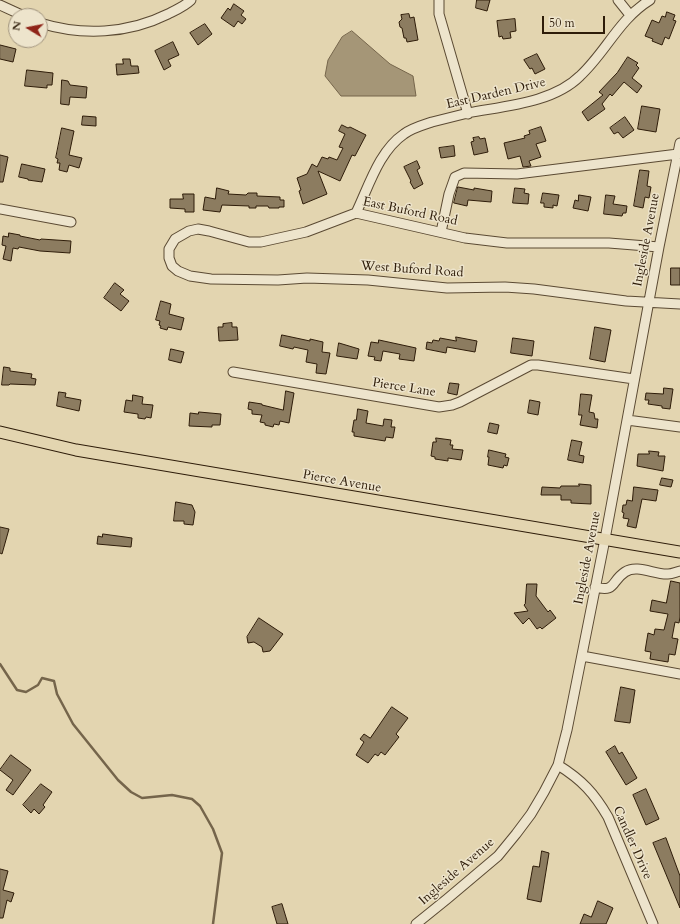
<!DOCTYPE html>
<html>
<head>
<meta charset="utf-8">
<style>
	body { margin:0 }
	#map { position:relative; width:680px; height:924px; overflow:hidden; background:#e3d5b0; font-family:Cardo,serif }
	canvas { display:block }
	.north { position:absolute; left:8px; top:8px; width:40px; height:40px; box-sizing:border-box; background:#ede4cc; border:1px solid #a1947e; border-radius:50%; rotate:280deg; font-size:11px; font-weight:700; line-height:16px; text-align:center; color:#2e1c09 }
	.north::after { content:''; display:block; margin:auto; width:14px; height:18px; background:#8f2418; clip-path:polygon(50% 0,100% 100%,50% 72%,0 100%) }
	.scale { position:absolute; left:542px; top:16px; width:63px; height:18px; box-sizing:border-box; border:2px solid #2e1c09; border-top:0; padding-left:5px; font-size:12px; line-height:14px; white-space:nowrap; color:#2e1c09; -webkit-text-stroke:3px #ede4cc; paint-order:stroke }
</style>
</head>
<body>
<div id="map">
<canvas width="680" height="924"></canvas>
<div class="north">N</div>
<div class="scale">50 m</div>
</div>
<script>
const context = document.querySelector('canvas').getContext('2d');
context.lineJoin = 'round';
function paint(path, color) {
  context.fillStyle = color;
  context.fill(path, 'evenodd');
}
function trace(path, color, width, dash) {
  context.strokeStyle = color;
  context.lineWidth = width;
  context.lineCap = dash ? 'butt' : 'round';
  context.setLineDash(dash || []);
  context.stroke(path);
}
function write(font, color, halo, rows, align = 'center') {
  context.font = font + ' Cardo,serif';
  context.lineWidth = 3;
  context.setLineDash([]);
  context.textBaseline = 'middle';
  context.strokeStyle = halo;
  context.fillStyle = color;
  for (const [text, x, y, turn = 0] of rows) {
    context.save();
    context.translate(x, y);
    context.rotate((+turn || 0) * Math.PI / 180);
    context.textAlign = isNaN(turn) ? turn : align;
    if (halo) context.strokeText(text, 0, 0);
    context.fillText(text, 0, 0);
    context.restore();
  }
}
const water = new Path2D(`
	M352 31 390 64 413 76 416 96H341L325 76 328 60 342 37Z`);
paint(water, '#a59677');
trace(water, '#75654b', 1);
trace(new Path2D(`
	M0 664 17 690 26 692 38 685 42 678 54 681 57 694 73 724 118 780 131 792 142 798 172 795 192 799 200 806 213 829 222 853 213 924`), '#75654b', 2.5);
const building = new Path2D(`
	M477 0H490L487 11 476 8Z
	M234 4 244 11 241 15 246 19 242 24 238 21 234 27 221 18 228 8 230 10Z
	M667 12 675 15 673 20 676 21 669 39 665 37 662 45 652 41 653 39 645 36 652 20 659 23 662 16 665 17Z
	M409 14 410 18 414 17 418 40 407 42 406 38H404L402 28 400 27 399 22 402 19 401 15Z
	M515 19 516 31 510 32 511 38 503 39 502 36 499 37 497 21Z
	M205 24 212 34 198 45 190 33Z
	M173 42 179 55 168 60 171 66 164 70 155 51Z
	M0 45 16 49 13 62 0 59Z
	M537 54 545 69 535 74 532 68 530 69 524 60Z
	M628 57 638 63 636 65 639 68 632 78 642 86 637 93 624 82 612 96 610 94 602 104 605 109 588 121 582 112 603 95 599 92 617 73Z
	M123 59H130L131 66H138L139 73 117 75 116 64H123Z
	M27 70 53 73 52 85H47V88L25 86Z
	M62 80 68 81 70 85 87 87 86 98 70 97 69 105 61 104Z
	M642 106 660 109 656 132 638 129Z
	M83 116 96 117V126L82 125Z
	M625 117 634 130 623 138 618 132 614 134 610 128Z
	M342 125 348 128 350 127 366 135 355 156 352 155 340 181 318 171 327 194 303 204 299 191 301 190 297 178 307 174 312 164 317 167 322 157 328 159 329 157 337 160 343 148 339 147 345 134 339 131Z
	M541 127 546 141 536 144 541 157 529 161 531 166 523 167 520 156 508 159 504 143 525 138 524 136 530 134 529 131Z
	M62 128 74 131 69 155 82 158 79 168 69 165 67 172 59 170 60 163H57L58 159 56 158Z
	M479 137 480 139 485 138 488 152 474 155 471 142 474 141 473 138Z
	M454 146 455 156 441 158 439 148Z
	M0 155 8 157 3 182H0Z
	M417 161 420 168 417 170 423 184 414 189 410 182 411 181 404 167Z
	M22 164 45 169 42 182 28 180V179L19 177Z
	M640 170 649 171 647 186 651 187 649 198 645 197 643 208 634 206Z
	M458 187 474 190V188L492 191 491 202 468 200 467 206 454 203Z
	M217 188 229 191 228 194 246 195 248 193H257V196L280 197V200H284V207H279V208H269L268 206H256V208H249V206L222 205 220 212 203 210 205 197 215 199Z
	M515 188 525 189 524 193 529 194 528 204 513 203Z
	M543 193 559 195 557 206 553 205V208L544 207V203H541Z
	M183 194H194V212H185V209L170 208V199H183Z
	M579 195 591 197 588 211 573 208 575 200 578 201Z
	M606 195 615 196 613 204 627 206 626 213H623L622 216 604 214Z
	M9 233 20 235V236L40 240 41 239 71 241 70 253 40 251 19 247 18 249 13 248 11 261 3 259 6 246 2 245 3 236 8 237Z
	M671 268H680V285H671Z
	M115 283 124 290 120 294 129 301 121 311 104 298Z
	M161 301 171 304 169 314 184 318 181 330 168 327 167 330 160 328 161 326 159 325 160 321 156 320Z
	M232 323V327H237L238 340 219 341 218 327H223V324Z
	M595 327 611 330 605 362 590 359Z
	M282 335 310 341V339L323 342 322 352 330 353 326 374 316 373 317 364 306 362 308 350 294 347 293 349 280 346Z
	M456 337 477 341 475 352 447 347 446 353 426 349 427 342 432 343 433 340 439 341 440 338 456 341Z
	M513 338 534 341 532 356 511 353Z
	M379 340 416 348 414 361 399 359 400 354 383 351 381 361 374 360 375 357 368 356 371 342 378 343Z
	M339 343 359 349 357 359 337 356Z
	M171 349 184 352 181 363 169 360Z
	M4 367 10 368V371L32 374 31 378 36 379 35 385 10 384 9 385H2Z
	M450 383 459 384 457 395 448 393Z
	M664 388 673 389 670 409 662 408V406L648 404 649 400H645L646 393 663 394Z
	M286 391 294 393 289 423 280 421 279 425 274 424 273 427 265 425V423L260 422 262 415 252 414V410L248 409 249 402 262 404V405L283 410Z
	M59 392 66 393 65 397 81 400 79 411 57 406Z
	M581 394 592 395 589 412 594 413 595 419H598L597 428 580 425 582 415H579Z
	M133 395 143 397 142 404 153 405 151 418 146 417 145 419 138 418V414L124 412 126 400 132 401Z
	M530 400 540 402 538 415 528 413Z
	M358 409 368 411 366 423 383 426 384 419 392 420 391 427H395L393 438 386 437 385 441 354 436V432H352L354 420H356Z
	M199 412 221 414 220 425H212V427L189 426 190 413 198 414Z
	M490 423 499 425 497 434 488 432Z
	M436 438 451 440 450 445H453L452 449 463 450 461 460 448 458V461L435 459V457L431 456 433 442H436Z
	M572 440 582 442 579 455 584 456 583 463 568 460Z
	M489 450 506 454 505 457 509 458 507 466 504 465 503 468 488 465 489 457H488Z
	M649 451 659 452 658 456H665L663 471 637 466 638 454H649Z
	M662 478 673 480 671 487 660 485Z
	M579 484 591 485V504L571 503V500H561V495H541L542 487 560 488 561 486H579Z
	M634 487 658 490 656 501 642 499 636 528 627 526 629 519 623 518 624 513 622 512 623 505H626L627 500 632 501Z
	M176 502 192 505 195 512 193 525 184 524V521H174Z
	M0 527 9 529 2 554 0 553Z
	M103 534 132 538 131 547 97 544 98 536 102 537Z
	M671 581 680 583V617L679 623 675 622 672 638 678 639 675 655 669 654 668 662 650 659 651 652 645 651 648 633 654 635 655 629 664 630 668 614 650 611 652 600 666 603Z
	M527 584H537L536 596 548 612 550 610 556 618 542 629 540 627 537 629 529 618 523 624 514 613 528 611 524 605 525 604Z
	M259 618 283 634 270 651 263 652 262 647 254 642 248 643 247 637Z
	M621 687 635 690 630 723 615 721Z
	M392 707 408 718 396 734 399 737 385 755 381 752 378 756 375 754 368 763 356 755 364 742 360 739 364 734 370 738Z
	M615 746 619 754 622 752 637 778 626 785 606 752Z
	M11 755 31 770 13 795 6 790 13 780 0 770Z
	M41 784 52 792 43 805 45 807 39 814 34 809 31 813 23 805Z
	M646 789 659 819 646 825 633 795Z
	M666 838 680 876V908L653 843Z
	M542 851 549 853 541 902 527 899 533 866 539 867Z
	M0 869 8 871 3 890 14 893 11 902 7 900 3 918H0Z
	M598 901 613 908 606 924H580L584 914 591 917Z
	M282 904 288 924H277L272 907Z`);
paint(building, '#8c7c60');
trace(building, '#2e1c09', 1);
const minor = new Path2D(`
	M439 0V14L468 114
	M618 0 630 15
	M0 5 24 16
	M40 23C82 36 128 34 168 14 176 10 185 6 191 0
	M0 209 71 222
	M356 213C369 186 379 151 404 134 412 128 423 125 432 122 444 119 456 116 468 113 504 106 553 103 580 76 606 52 619 19 650 0
	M441 232 449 194 455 177 464 173 517 174 678 154
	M659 247 609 243H507L465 238 356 213 306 232 261 242H249L209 231 198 229 189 231 175 239 169 249V258L172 266 178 271 190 276 211 279 278 280 307 278 368 280 447 288 505 287 534 289 626 301 680 304
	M233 372 439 407 452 405 460 402 531 365H538L634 379
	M627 420 680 427
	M595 587C616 593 611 581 625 572 637 564 655 575 668 574 672 574 676 572 680 571
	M582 656 680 674
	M558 765C582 780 594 793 608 817L653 924
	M416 924 447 899 498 856 516 834 531 814 544 792 558 765 567 730 605 539 659 247 680 143`);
const major = new Path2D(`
	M0 432 76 450 680 552`);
trace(minor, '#5b4a33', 11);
trace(major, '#2e1c09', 13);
trace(minor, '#ede4cc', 9);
trace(major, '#e3d5b0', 11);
write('13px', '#2e1c09', '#ede4cc', [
	["East Darden Drive",496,94,-13],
	["East Buford Road",410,212,12],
	["Ingleside Avenue",647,240,-79],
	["West Buford Road",412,270,4],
	["Pierce Lane",404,388,9],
	["Pierce Avenue",342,482,10],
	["Ingleside Avenue",588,558,-79],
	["Candler Drive",632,843,66],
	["Ingleside Avenue",457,872,-41]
]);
</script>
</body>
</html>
